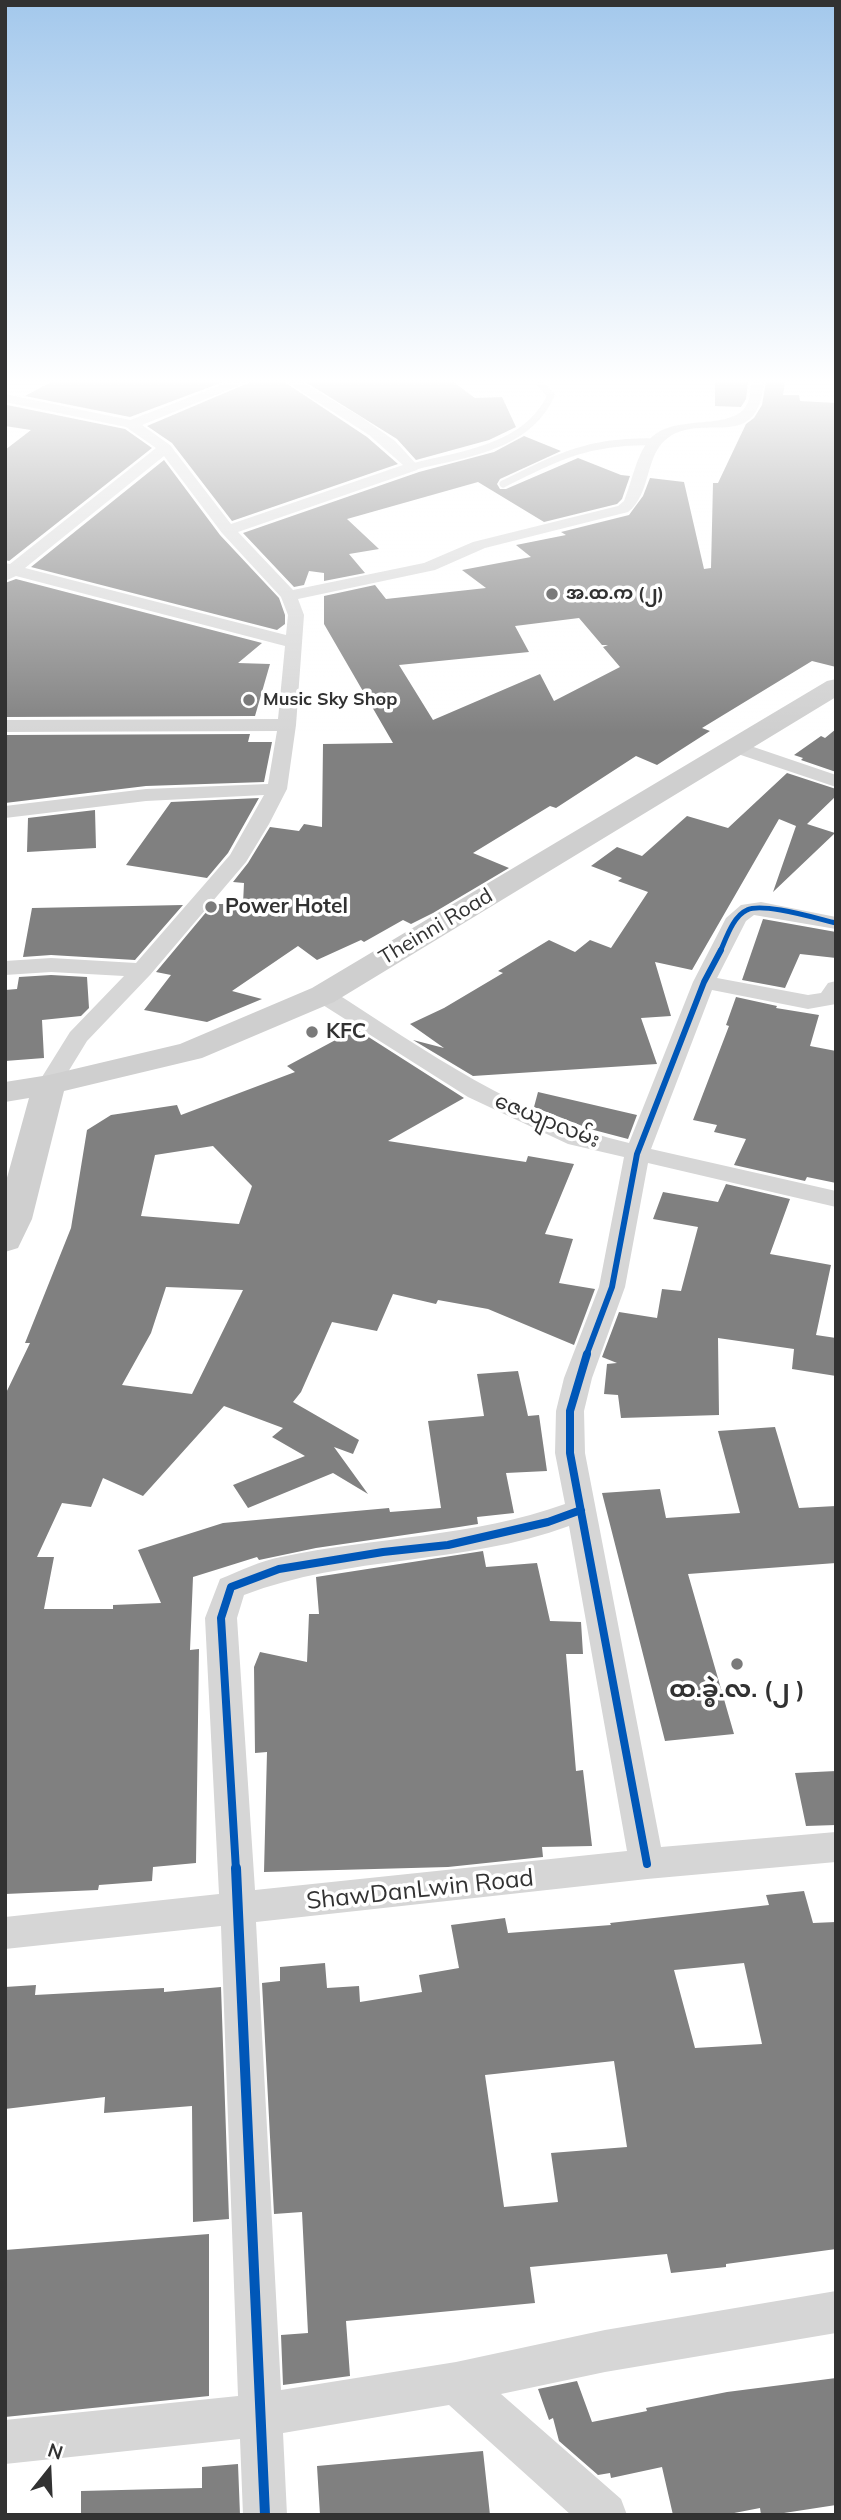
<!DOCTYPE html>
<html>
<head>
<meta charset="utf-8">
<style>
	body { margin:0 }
	#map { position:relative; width:841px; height:2520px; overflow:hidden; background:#fff; font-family:Mulish,sans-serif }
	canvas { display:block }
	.frame { position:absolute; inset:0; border:7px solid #323232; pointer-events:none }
	.north { position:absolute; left:14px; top:2436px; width:70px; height:70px; -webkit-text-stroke:5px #fff; paint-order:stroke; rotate:18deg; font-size:19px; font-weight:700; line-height:28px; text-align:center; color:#323232 }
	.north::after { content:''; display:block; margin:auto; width:24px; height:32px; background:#323232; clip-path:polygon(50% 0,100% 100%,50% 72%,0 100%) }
</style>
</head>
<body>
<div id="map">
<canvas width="841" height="2520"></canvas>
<div class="frame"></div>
<div class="north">N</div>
</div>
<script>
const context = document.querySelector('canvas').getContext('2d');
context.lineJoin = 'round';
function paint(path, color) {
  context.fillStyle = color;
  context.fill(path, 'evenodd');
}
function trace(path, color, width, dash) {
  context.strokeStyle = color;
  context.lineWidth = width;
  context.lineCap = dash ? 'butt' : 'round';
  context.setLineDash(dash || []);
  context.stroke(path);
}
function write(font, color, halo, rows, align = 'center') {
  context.font = font + ' Mulish,"Noto Sans Myanmar",sans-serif';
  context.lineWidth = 7;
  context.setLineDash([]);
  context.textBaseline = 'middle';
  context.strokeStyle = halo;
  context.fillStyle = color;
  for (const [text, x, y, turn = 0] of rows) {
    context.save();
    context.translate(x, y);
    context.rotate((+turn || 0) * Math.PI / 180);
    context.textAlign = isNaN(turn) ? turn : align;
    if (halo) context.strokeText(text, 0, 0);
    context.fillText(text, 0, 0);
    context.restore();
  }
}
paint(new Path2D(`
	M53 381H226L130 417 25 396Z
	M253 381H283L367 437 398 464 232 521 172 443 147 426Z
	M304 381H452L475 398 502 397 516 427 489 440 416 460 397 439Z
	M715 381H748L746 399 741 407 715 406Z
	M766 381H785L783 395H799L800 401 836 403V667L812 661 702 728 710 731 657 765 636 756 556 808 550 806 473 853 509 868 433 913 411 924 403 920 364 942 361 940 317 960 298 946 232 991 262 999 207 1022 144 1010 171 975 156 972 213 904H243L244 883 233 882 248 863 270 827 299 831 304 824 322 827 323 744 393 743 324 624V596L375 585 386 599 486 588 462 570 531 557 516 545 566 535 561 532 629 515 643 496 650 478 684 482 704 569 711 568 713 483H718L746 424 754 418 762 405ZM579 618 602 645H608L603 647 620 667 554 701 540 674 433 720 399 665 529 652 515 626Z
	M7 405 125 429 152 448 9 561 5 560V450L31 430 5 426Z
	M524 436 561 451 500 479 497 484 500 489H506L578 458 621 475 630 476 622 499 617 504 544 522 478 482 347 519 379 549 349 554 365 573 324 581V573L309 571 304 585 294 587 243 533 419 472 494 452Z
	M164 460 220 535 279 598 285 615V624L277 630 31 567Z
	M16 579 262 643 238 663 270 664 255 716 5 717V583Z
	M836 729V772L801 760 803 758 794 755 821 736 825 738Z
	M250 734 248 742H272L264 782 146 786 5 803V735Z
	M787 773 836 789V796L807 824 835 833 773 892 796 826 779 819 692 970 655 962 671 1016 641 1018 657 1064 473 1076 413 1040 444 1048 410 1024 444 1008 503 973 498 971 549 940 575 952 590 940 611 948 648 892 618 881 622 878 591 866 617 847 642 856 687 816 728 828Z
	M259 798 228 853 207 878 126 865 171 802Z
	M95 810 96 848 27 852 28 818Z
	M183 905 135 960 51 955 23 957 32 908Z
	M763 919 836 932V958L800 954 785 988 742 980Z
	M51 975 87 977 89 1008 81 1016 42 1020 44 1058 5 1061V990L17 989 19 977Z
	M736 997 777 1006 776 1008 819 1015 810 1046 836 1051V1183L807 1177 805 1181 734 1165 746 1139 714 1132 717 1125 693 1120 729 1026 726 1025Z
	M356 1029 464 1098 388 1141 526 1162 528 1156 574 1164 545 1234 573 1239 559 1283 595 1289 574 1345 488 1309 438 1300 436 1304 393 1294 377 1331 332 1322 301 1392 293 1402 359 1440 353 1454 334 1447 368 1494 333 1473 248 1508 233 1485 305 1456 272 1437 283 1428 224 1406 143 1496 103 1478 91 1507 62 1503 37 1557H54L44 1609H113V1605L161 1603 138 1550 223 1523 389 1508 390 1512 441 1508 428 1421 484 1416 477 1374 518 1371 528 1416 539 1415 547 1471 506 1473 514 1513 477 1517 478 1524 459 1527 316 1548 259 1560 257 1557 193 1577 190 1650 199 1649 196 1863 153 1867 152 1881 99 1885 98 1890 5 1894V1395L30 1343H25L71 1228 87 1130 111 1115 177 1105 181 1115 295 1072 287 1066ZM213 1146 252 1186 239 1224 141 1216 155 1155ZM166 1287 243 1290 192 1394 122 1385 151 1333Z
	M538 1092 637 1115 628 1139 590 1129 534 1107Z
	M726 1184 790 1199 770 1254 831 1265 816 1335 836 1338V1376L792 1369 794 1349 718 1338 719 1415 621 1418 618 1395 604 1394 607 1364 617 1363 602 1357 619 1312 657 1318 662 1289 681 1291 698 1227 653 1219 663 1192 718 1202Z
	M775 1427 799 1508 836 1506V1563L688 1574 734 1734 665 1741 602 1493 660 1489 666 1518 740 1513 718 1431Z
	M483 1551 486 1567 537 1563 550 1621 581 1622 583 1654H566L576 1771 583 1770 592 1846 542 1847 543 1857 448 1867 264 1872 267 1752 255 1753 254 1667 260 1652 307 1662 309 1614H319L316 1577Z
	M836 1771V1825L806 1826 795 1773Z
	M804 1891 813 1923 836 1922V2249L726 2264V2267L671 2273 667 2254 530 2267 535 2303 346 2321 350 2376 283 2385 281 2335 308 2333 302 2212 274 2214 262 1983 280 1981V1967L325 1963 327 1988 359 1986 360 2002 422 1992 419 1975 459 1968 451 1925 505 1918 508 1933 611 1925 610 1923 769 1905 766 1895ZM744 1963 762 2044 695 2048 674 1970ZM614 2061 627 2147 551 2153 558 2202 504 2207 485 2075Z
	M36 1985 35 1995 164 1988V1992L221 1987 229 2219 193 2222 192 2106 104 2113 105 2097 5 2109V1987Z
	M209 2234V2396L5 2417V2250Z
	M836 2378V2505L771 2515H761L760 2508 724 2515H673L662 2467 611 2478 610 2473 598 2475 559 2441 553 2418 549 2420 538 2389 577 2381 592 2422 647 2411 646 2408 727 2392Z
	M483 2451 490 2515H320L317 2466Z
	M238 2464 240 2515H81V2491L202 2488V2467Z`), '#808080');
trace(new Path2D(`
	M412 467C462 454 528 448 551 395L538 381
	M503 484C559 456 591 440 655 442`), '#d6d6d6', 7);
paint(new Path2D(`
	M232 381H250L142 425 170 445 231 524 403 465 369 435 285 381H300L361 417 395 441 419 467 417 470 238 532 293 590 424 563 473 542 618 506 624 501C632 482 636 456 649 440 674 411 735 434 748 402 751 396 750 387 751 381H764C758 454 707 412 669 437 644 454 652 494 628 512L485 548 435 570 298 599 304 615 296 725 287 789 269 824 246 862 150 975 87 1041 57 1090H41L37 1085 70 1032 124 976 51 972 5 975V961L51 958 136 963 230 855 264 795 146 801 5 818V806L146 789 268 784 277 731 5 732V720L278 719 285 646 16 576 5 581V563L10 564 156 448 126 427 5 402V394L130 420ZM164 456 222 533 281 597 288 615 286 635 25 568Z
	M736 741 836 775V787L729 751 727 747 729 743Z
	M761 902 836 917V929L754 915 746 921 717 978 808 995 821 993 828 983 836 981V1004L808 1009 712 990 651 1149 836 1191V1207L648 1163 625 1287 592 1378 584 1411 585 1453 661 1847 836 1832V1862L647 1879 256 1922 281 2390 456 2362 605 2330 836 2291V2333L605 2372 501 2394 621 2499 627 2515H571L449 2405 283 2433 287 2515H243L240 2439 5 2464V2420L238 2396 221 1926 5 1949V1917L219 1894 205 1618 220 1579C240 1571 260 1561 281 1557 375 1537 473 1537 565 1504L555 1453 556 1411 564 1378 599 1287 624 1157 568 1144 468 1097 315 1000 312 995 315 990H331C425 1050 519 1118 629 1143L693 982 726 918 741 905ZM569 1526 627 1851 255 1890 237 1618 244 1595C348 1555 464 1565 569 1526Z`), '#d6d6d6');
paint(new Path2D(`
	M836 679V697L334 1002 202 1058 64 1091 32 1219 18 1248 5 1252V1185L29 1098 5 1102V1082L49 1075 180 1044 312 988 827 681Z`), '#cfcfcf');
trace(new Path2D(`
	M720 952C726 939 733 916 747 910 763 902 818 919 836 923`), '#0057b8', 5);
trace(new Path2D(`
	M586 1356 612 1287 637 1154 704 982 721 950`), '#0057b8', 6);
trace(new Path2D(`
	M587 1354 570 1411V1453L647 1864
	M236 1870 221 1618 231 1587 279 1569 383 1552 448 1545 548 1522 581 1510`), '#0057b8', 8);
trace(new Path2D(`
	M236 1868 265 2515`), '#0057b8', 10);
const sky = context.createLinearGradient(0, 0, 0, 733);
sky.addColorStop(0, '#a3c8ec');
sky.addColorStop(0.52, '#fff');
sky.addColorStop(1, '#ffffff00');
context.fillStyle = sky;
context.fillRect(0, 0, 841, 733);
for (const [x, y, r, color] of [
	[552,594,7,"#7a7a7a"],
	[249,700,7,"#7a7a7a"],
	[211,907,7,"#7a7a7a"],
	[312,1032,7,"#7a7a7a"],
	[737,1664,7,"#7a7a7a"]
]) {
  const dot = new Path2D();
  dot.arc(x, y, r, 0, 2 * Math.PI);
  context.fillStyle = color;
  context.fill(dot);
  trace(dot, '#fff', 2.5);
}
write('bold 18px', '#323232', '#fff', [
	["အ.ထ.က (၂)",566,594],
	["Music Sky Shop",263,700]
], 'left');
write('bold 21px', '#323232', '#fff', [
	["Power Hotel",225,907],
	["KFC",326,1032]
], 'left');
write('21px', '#323232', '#fff', [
	["Theinni Road",436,927,-31],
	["ဇေယျာလမ်း",547,1121,22]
]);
write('bold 24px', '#323232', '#fff', [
	["ထ.ခွဲ.လ. (၂ )",737,1690]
]);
write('24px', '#323232', '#fff', [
	["ShawDanLwin Road",420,1890,-6]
]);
</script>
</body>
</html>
